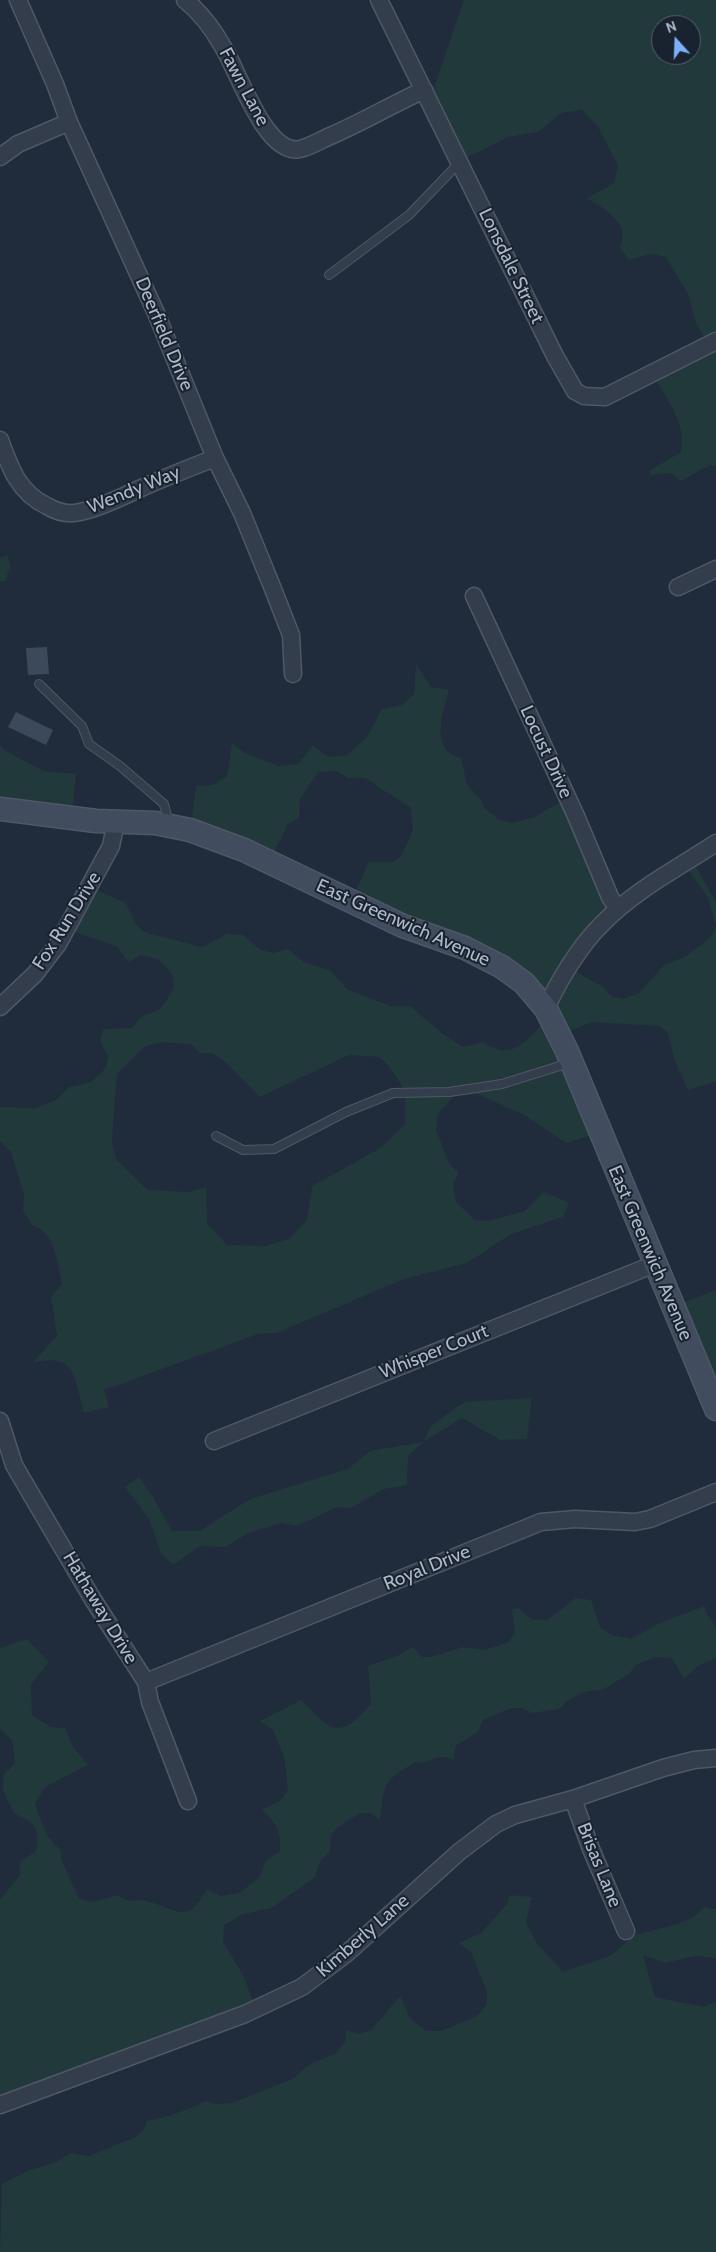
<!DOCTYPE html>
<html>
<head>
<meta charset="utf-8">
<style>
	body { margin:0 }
	#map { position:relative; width:716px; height:2252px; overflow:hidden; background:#202b3b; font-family:Cabin,sans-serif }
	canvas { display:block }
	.north { position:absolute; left:651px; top:15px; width:50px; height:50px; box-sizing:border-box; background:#19222f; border:1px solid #555e6c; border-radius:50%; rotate:340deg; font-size:14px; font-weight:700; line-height:20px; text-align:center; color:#aeb8c7 }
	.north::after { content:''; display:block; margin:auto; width:18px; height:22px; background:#7bafff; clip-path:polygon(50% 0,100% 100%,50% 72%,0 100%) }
</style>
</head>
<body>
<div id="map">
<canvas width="716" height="2252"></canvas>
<div class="north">N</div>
</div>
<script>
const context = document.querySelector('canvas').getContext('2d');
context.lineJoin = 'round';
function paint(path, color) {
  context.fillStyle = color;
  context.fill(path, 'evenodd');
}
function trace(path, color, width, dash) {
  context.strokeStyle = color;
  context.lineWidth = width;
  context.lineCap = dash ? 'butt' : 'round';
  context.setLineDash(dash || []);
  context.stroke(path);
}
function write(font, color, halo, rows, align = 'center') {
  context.font = font + ' Cabin,sans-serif';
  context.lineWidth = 4;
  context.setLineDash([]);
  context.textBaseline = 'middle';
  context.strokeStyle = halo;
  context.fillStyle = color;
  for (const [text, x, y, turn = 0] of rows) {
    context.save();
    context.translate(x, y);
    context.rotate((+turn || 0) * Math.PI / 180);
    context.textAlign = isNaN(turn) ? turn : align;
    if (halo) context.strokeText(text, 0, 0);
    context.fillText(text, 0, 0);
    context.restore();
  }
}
paint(new Path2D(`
	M464 0H716V466L710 465 680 481 672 473 652 475 649 471 681 452C687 426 668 400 655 379L707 342 696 323 688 294 666 257 651 254 629 260 620 248C622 242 623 236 622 229 619 219 596 201 586 199L614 183 618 166 597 125 582 110 561 113 538 132 508 137 460 161 429 102ZM661 25H691V55H661Z
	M7 555 11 565 5 581H0V558Z
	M416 664 431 687 449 690C443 712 429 750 461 758L467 784 481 800 484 807 499 820 514 823 537 816 566 798 616 905 569 968 602 986 612 997 623 999 639 993 664 965 684 957 702 944 712 935 716 927V1082L688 1090 674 1059 668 1033 659 1026 592 1022 559 1035 598 1133 567 1143 522 1114 477 1094 453 1097 438 1114 436 1130 449 1163 459 1173 453 1183 456 1202 475 1220 489 1221 525 1211 544 1192 569 1203 563 1217 511 1234 467 1263 404 1279 277 1333 258 1334 104 1390 109 1407 84 1413C74 1379 77 1351 32 1363L57 1336 51 1297 62 1284C58 1264 55 1231 32 1225L23 1210 24 1195 11 1152 0 1141V1107L36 1108 56 1100 69 1087 90 1083 106 1068 108 1056 100 1041 103 1029 132 1028 141 1017 161 1009 174 988 172 974 158 959 140 955 129 962 116 946 72 931 91 888 126 903 135 923 144 932 202 947 227 934 243 935 261 950 273 953 288 949 304 962 331 971 348 990 391 1006H410L443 1034 463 1047 483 1042C514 1063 527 1039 548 1018L522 981 351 900 369 862H393L401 856 413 830 411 808 365 778H348L336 771 318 772 300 799 299 818 288 824 270 861 190 833 196 786 213 785 227 776 232 743 243 752 279 766 298 764 313 745 328 757 347 755 367 737 382 709 402 705 414 694ZM161 1042 191 1044 200 1053H212L225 1062 260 1097 349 1055 380 1057C403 1082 407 1089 405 1124L381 1148 312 1186 307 1220 289 1239 265 1246 227 1245 207 1223 206 1187 189 1192 148 1190 116 1159 112 1142 117 1074 144 1047Z
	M0 745 4 750 44 771 76 774 72 811 0 810Z
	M693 862 716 902V925L708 898 686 867Z
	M716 1290V1384L682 1303Z
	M532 1398 527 1439 500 1440 462 1418 423 1442 408 1456 407 1485 384 1489 351 1508 337 1507 297 1526 281 1523 248 1533 226 1547 200 1546 173 1565 161 1553 149 1519 125 1487 139 1477 153 1497 172 1531H200L250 1499 348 1469 370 1451 423 1442 431 1426 464 1402Z
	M576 1598 591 1600 600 1627 611 1635 631 1639 658 1624 705 1606V1611L716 1627V1658L697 1667 684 1679 672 1658 656 1657 636 1665 629 1674 602 1690 587 1691 568 1700 559 1709 532 1713C516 1701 500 1713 483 1720L477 1733 456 1745 454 1759 440 1757 424 1763 415 1762C382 1783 385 1782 380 1820L370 1813H360L338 1827 331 1835 330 1852 320 1861 315 1877 272 1908 240 1915 224 1926 223 1942 243 1975 254 2004 170 2037 0 2096V1900L20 1875V1862L36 1851C41 1829 34 1821 14 1814L3 1790 4 1774 15 1763 12 1740 0 1729V1648L27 1639 49 1662 31 1684 32 1715 50 1727 65 1728 74 1748 88 1765 45 1787 35 1803C41 1822 45 1837 61 1850V1859L79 1899 94 1902 117 1895C130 1905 133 1898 146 1901 177 1908 186 1927 207 1889L220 1896 239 1893 259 1878 266 1861 280 1851C281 1830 277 1825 262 1809L279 1802 288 1790 284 1757 273 1730 260 1721 301 1700C332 1731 338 1741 371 1704L368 1666 397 1656 413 1647 422 1657H431L463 1647 484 1650 507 1643 515 1633 512 1609 518 1608 531 1619 547 1620Z
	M510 1895 532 1897 526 1922 536 1942 563 1972 610 1956 635 1935 678 1924 694 1917 704 1907 716 1909V1958L696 1956 664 1963 643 1955 655 1997 704 2007 716 2002V2252H0L2 2184 27 2171 56 2162 71 2153 89 2156 136 2137 143 2130 147 2121 172 2115 207 2101 215 2104 232 2103 292 2079 310 2064 336 2053 345 2042 346 2030 358 2034 371 2030 400 1996 410 2018 426 2031H441L477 2016 487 2004V1992L471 1952 458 1943 481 1933 507 1904Z`), '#22393c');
paint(new Path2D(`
	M47 647 49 674 28 675 26 648Z
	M16 712 53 730 46 745 8 727Z`), '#3b495b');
const lane = new Path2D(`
	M329 275 409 215 459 163
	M39 684 82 726 89 744 120 766 164 804 169 824
	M216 1136 243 1150 274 1149 346 1112 393 1093 449 1092 502 1084 569 1063`);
const street = new Path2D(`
	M18 0 55 84 69 122 156 313 215 458 242 513 271 584 291 635 293 674
	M185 0C201 13 213 29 223 47 238 70 265 156 300 149 309 147 319 141 328 137 361 123 391 105 424 90
	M379 0 555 356 575 391 584 396 605 397 716 341
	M0 157 18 144 69 122
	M0 440C10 468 19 493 47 506 57 512 68 515 80 512 100 508 119 498 137 490 163 478 189 468 215 458
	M678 587 716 569
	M474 596 576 816 610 897 618 909
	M0 1007 35 974 58 944 111 846 116 822
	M546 1009C558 981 581 944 603 923 635 890 678 868 716 843
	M0 1421 14 1465 25 1484 92 1598 146 1682 150 1702 188 1801
	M214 1441 655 1264
	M146 1682 541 1522 575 1519 635 1522 650 1519 716 1492
	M573 1799 591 1849 626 1931
	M0 2105 245 2014 302 1987 346 1954 459 1852 496 1824 515 1815 573 1799 663 1768 694 1760 716 1758`);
const secondary = new Path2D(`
	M0 809 96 821 155 823 190 830 244 850 403 926 465 948 502 967 524 983 546 1009 567 1051 716 1409`);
trace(lane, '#4e5866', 10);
trace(street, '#4e5866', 19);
trace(secondary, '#4e5866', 25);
trace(lane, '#333d4b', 8);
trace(street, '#333d4b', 16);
trace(secondary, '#414c5e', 22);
write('19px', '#aeb8c7', '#19222f', [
	["Fawn Lane",244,87,62],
	["Lonsdale Street",511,266,64],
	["Deerfield Drive",164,334,67],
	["Wendy Way",134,490,-22],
	["Locust Drive",546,752,65],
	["Fox Run Drive",67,921,-58],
	["East Greenwich Avenue",403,923,24],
	["East Greenwich Avenue",650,1253,67],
	["Whisper Court",434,1352,-22],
	["Royal Drive",427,1568,-22],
	["Hathaway Drive",100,1608,59],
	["Brisas Lane",599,1865,68],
	["Kimberly Lane",363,1936,-41]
]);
</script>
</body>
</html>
